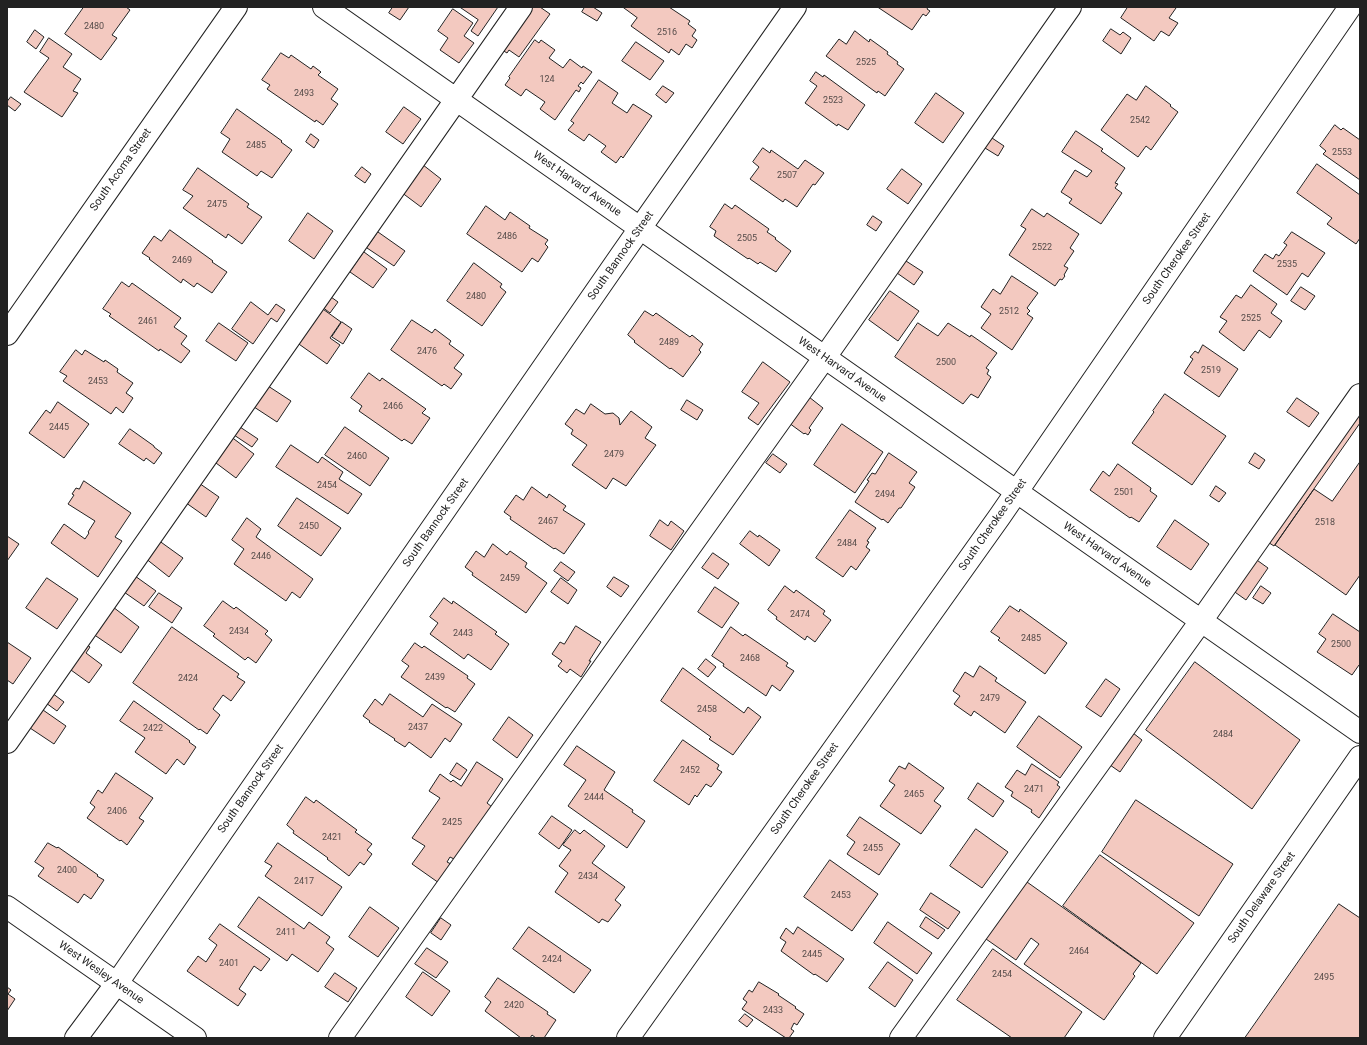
<!DOCTYPE html>
<html>
<head>
<meta charset="utf-8">
<style>
	body { margin:0 }
	#map { position:relative; width:1367px; height:1045px; overflow:hidden; background:#fff; font-family:Roboto,sans-serif }
	canvas { display:block }
	.frame { position:absolute; inset:0; border:8px solid #222; pointer-events:none }
</style>
</head>
<body>
<div id="map">
<canvas width="1367" height="1045"></canvas>
<div class="frame"></div>
</div>
<script>
const context = document.querySelector('canvas').getContext('2d');
context.lineJoin = 'round';
function paint(path, color) {
  context.fillStyle = color;
  context.fill(path, 'evenodd');
}
function trace(path, color, width, dash) {
  context.strokeStyle = color;
  context.lineWidth = width;
  context.lineCap = dash ? 'butt' : 'round';
  context.setLineDash(dash || []);
  context.stroke(path);
}
function write(font, color, halo, rows, align = 'center') {
  context.font = font + ' Roboto,sans-serif';
  context.lineWidth = 3;
  context.setLineDash([]);
  context.textBaseline = 'middle';
  context.strokeStyle = halo;
  context.fillStyle = color;
  for (const [text, x, y, turn = 0] of rows) {
    context.save();
    context.translate(x, y);
    context.rotate((+turn || 0) * Math.PI / 180);
    context.textAlign = isNaN(turn) ? turn : align;
    if (halo) context.strokeText(text, 0, 0);
    context.fillText(text, 0, 0);
    context.restore();
  }
}
const building = new Path2D(`
	M84 7H126L130 10 112 35 117 38 101 60 65 34Z
	M393 7H409L400 20 389 13Z
	M460 7H498L478 36 471 31 478 20Z
	M523 7H540L550 14 519 57 509 50 507 53 499 48Z
	M585 7H593L602 13 597 21 582 12Z
	M623 7H669L690 21 688 24 696 30 692 36 697 40 692 48 686 44 679 55 671 49 669 53 631 26 637 18Z
	M880 7H928L927 9 930 11 926 16 923 14 912 30 879 8Z
	M1128 7H1174L1176 8 1169 18 1178 23 1169 36 1161 31 1154 41 1121 18Z
	M453 9 473 23 464 36 474 43 459 63 440 50 448 38 438 31Z
	M1111 29 1120 35 1123 32 1131 38 1121 54 1103 41Z
	M35 30 44 37 36 49 27 42Z
	M855 31 869 42 870 39 888 52 887 54 898 62 897 64 904 69 885 96 878 91 877 93 826 56 839 39 846 44Z
	M49 38 72 54 63 67 81 79 73 91 78 93 62 117 24 92 49 58 40 52Z
	M535 40 539 43 541 40 555 50 549 58 563 68 570 59 582 68 583 66 592 72 583 84 581 82 578 86 581 88 579 92 576 90 555 120 540 109 545 102 526 89 521 96 505 85 510 78 509 77Z
	M636 42 664 61 650 80 622 61Z
	M281 53 289 58 291 55 311 69 313 66 321 72 318 75 338 89 331 99 338 104 323 125 316 120 315 122 267 89 270 85 262 80Z
	M816 72 823 77 824 75 865 105 848 130 838 124 837 126 805 103 817 86 810 81Z
	M599 80 618 93 612 103 627 113 633 104 652 116 623 158 621 156 616 163 601 152 606 146 589 134 584 141 568 130 574 123 571 121Z
	M663 86 674 93 666 103 656 95Z
	M1146 86 1171 105 1170 106 1178 112 1151 150 1146 146 1138 157 1101 130 1127 94 1136 100Z
	M936 93 964 113 943 143 915 123Z
	M11 97 21 104 15 111 7 105V102Z
	M404 107 421 119 403 144 386 132Z
	M237 109 282 141 281 142 292 150 272 178 261 171 257 176 222 152 230 139 221 133Z
	M1335 125 1341 130 1343 128 1360 140V180L1323 154 1326 151 1320 146Z
	M1076 131 1103 149 1101 151 1125 168 1115 183 1118 184 1115 188 1122 193 1101 224 1069 203 1072 199 1061 192 1075 170 1087 177 1092 171 1062 152Z
	M311 134 319 140 314 148 306 142Z
	M992 138 1004 146 998 156 985 148Z
	M763 148 770 153 771 150 798 169 805 160 824 173 815 185 813 184 797 207 785 199 783 202 750 179 759 167 753 162Z
	M418 161 441 179 421 207 397 189Z
	M1317 164 1360 195V238L1356 244 1327 224 1332 218 1297 193Z
	M362 167 371 174 365 183 355 176Z
	M198 168 249 204 247 207 262 217 242 244 228 234 226 238 183 208 193 196 183 190Z
	M902 169 922 184 908 204 887 189Z
	M725 204 732 209 735 205 769 229 767 232 776 238 775 239 791 251 776 272 760 262 758 264 749 258 748 259 714 236 716 231 710 227Z
	M486 206 505 220 510 212 530 226 529 228 548 240 545 244 548 247 538 262 532 258 522 272 467 234Z
	M1032 209 1044 217 1047 213 1079 234 1070 248 1074 251 1064 266 1068 268 1064 275 1065 276 1062 280 1060 279 1055 286 1009 255 1026 229 1021 226Z
	M308 213 333 231 314 259 289 241Z
	M873 216 882 222 876 231 867 225Z
	M170 230 213 261 212 262 227 272 212 293 197 283 194 287 183 279 181 283 149 259 150 258 142 253 154 236 161 241Z
	M378 232 405 251 394 266 367 248Z
	M1292 232 1325 253 1308 277 1302 273 1287 295 1253 271 1265 254 1273 259 1276 254 1279 256 1287 245 1284 243Z
	M364 252 387 269 373 288 350 272Z
	M906 261 923 272 914 285 897 273Z
	M474 263 502 284 500 287 506 292 482 326 447 301Z
	M1012 276 1038 293 1027 308 1030 311 1027 314 1033 318 1012 350 981 328 991 314 981 307 993 289 1000 294Z
	M122 282 129 287 132 283 181 318 174 327 187 336 181 344 190 351 181 363 160 349 159 351 109 316 111 314 103 309Z
	M1251 285 1277 304 1271 313 1282 321 1270 338 1259 330 1244 351 1219 332 1227 321 1220 317 1236 295 1241 298Z
	M1301 287 1315 296 1305 310 1291 301Z
	M890 291 919 311 898 341 869 320Z
	M324 292 338 302 330 313 317 303Z
	M251 302 268 315 276 304 285 310 277 322 271 318 253 344 232 329Z
	M320 307 341 322 330 338 340 345 327 364 296 342Z
	M645 311 653 316 656 313 690 337 692 335 703 344 699 350 701 352 683 377 671 368 670 369 634 342 635 341 628 335Z
	M412 320 432 333 435 329 451 341 449 344 464 355 454 368 462 374 451 389 444 384 442 386 391 350Z
	M342 322 352 329 343 344 332 337Z
	M219 323 248 343 236 361 206 341Z
	M918 323 938 336 948 323 970 337 971 335 997 353 986 368 989 370 987 374 991 377 978 398 971 394 963 404 895 357Z
	M1203 345 1238 369 1219 397 1184 373 1193 359 1190 357 1195 351 1198 353Z
	M76 350 82 355 85 350 104 362 105 360 118 369 117 372 133 383 126 393 133 398 123 413 116 407 111 414 63 381 67 376 60 372Z
	M763 362 790 382 758 425 748 418 759 403 742 392Z
	M369 373 380 381 382 378 426 409 422 413 430 418 412 444 404 439 402 441 359 411 362 406 351 398Z
	M265 384 291 401 277 422 251 405Z
	M1165 394 1226 436 1192 485 1132 443 1154 412 1153 411Z
	M809 397 823 408 809 428 811 430 808 435 805 433 804 434 789 423Z
	M1297 398 1319 413 1309 427 1287 412Z
	M687 400 703 410 697 420 681 410Z
	M1360 401V423L1274 546 1263 539Z
	M58 402 89 424 64 458 29 433 46 410 50 413Z
	M591 404 605 414 613 413 619 418 620 425 631 411 652 427 645 438 656 445 626 486 613 478 606 489 572 465 587 445 571 434 573 430 565 424 576 409 584 414Z
	M842 424 883 452 855 493 814 465Z
	M237 425 258 439 252 447 231 433Z
	M345 427 389 458 370 486 325 455Z
	M130 429 154 446V447L162 453 154 464 146 458 144 461 119 444Z
	M230 436 254 454 236 478 212 460Z
	M291 445 318 463 322 457 343 472 339 479 362 494 348 514 276 467Z
	M889 453 917 472 909 483 915 487 901 508H899L888 523 883 519 882 520 855 502 869 481 867 480 872 473 875 474Z
	M1255 453 1265 460 1259 469 1249 463Z
	M773 454 787 464 780 473 766 463Z
	M1360 462V575L1346 595 1275 545 1314 489 1332 501Z
	M1118 464 1151 488 1150 491 1157 496 1139 522 1131 517 1130 518 1090 490 1103 471 1109 476Z
	M84 481 131 513 115 537 122 541 98 577 51 543 64 524 85 539 89 533 88 532 95 521 68 504 74 495 72 494 76 488 79 489Z
	M196 481 219 497 206 517 182 500Z
	M1216 486 1226 493 1219 502 1210 496Z
	M532 487 547 498 549 494 566 506 563 510 585 524 564 554 555 548 554 549 510 519 511 517 504 512 516 495 523 500Z
	M297 498 341 528 321 556 278 526Z
	M850 510 876 528 867 541 869 542 866 547 870 550 856 570 851 566 843 577 816 558Z
	M247 518 261 529 256 537 313 579 300 598 292 592 286 601 234 564 244 549 232 540Z
	M660 520 668 526 671 521 684 531 671 550 650 536Z
	M1175 520 1209 544 1191 570 1157 547Z
	M750 531 758 537 759 535 780 550 769 566 740 544Z
	M7 536 19 544 7 561Z
	M158 540 183 558 169 577 145 558Z
	M493 544 507 555 510 551 527 563 525 567 547 583 526 613 472 575 473 573 465 567 476 551 484 557Z
	M713 553 729 564 718 579 702 568Z
	M1254 558 1268 568 1246 600 1232 590Z
	M561 562 575 572 568 581 554 571Z
	M135 576 156 591 144 606 124 592Z
	M614 577 629 586 621 597 607 587Z
	M47 578 78 599 57 629 26 608Z
	M561 578 577 590 568 604 551 592Z
	M785 586 794 593 796 590 825 611 823 614 831 620 815 642 807 636 805 640 776 619 777 617 768 610Z
	M1261 586 1271 593 1263 604 1253 598Z
	M715 587 739 603 722 628 698 612Z
	M159 593 182 608 172 623 149 607Z
	M444 598 452 604 453 601 497 632 495 634 509 644 491 670 468 654 464 659 430 634 438 623 430 617Z
	M223 601 234 609 236 607 268 631 265 634 272 640 256 663 248 657 245 660 213 636 215 634 204 626Z
	M1010 606 1019 612 1020 609 1067 643 1045 674 998 640 1000 638 991 632Z
	M113 607 139 627 121 653 93 634Z
	M1333 614 1360 632V665H1359L1352 675 1317 652 1326 639 1319 634Z
	M576 626 601 642 589 661H591L581 677 570 669 567 673 558 666 562 661 552 654 560 642 564 644Z
	M172 627 239 674 237 677 245 682 231 701 223 695 213 709 220 715 207 734 200 729 199 730 133 683Z
	M731 627 743 636 745 634 788 663 786 666 794 671 780 691 772 685 766 696 723 666 724 664 712 656Z
	M80 640 90 647 86 653 102 665 89 683 64 665Z
	M7 642 31 658 13 684 7 680Z
	M415 643 422 648 424 646 468 676 467 678 475 684 455 712 447 707 446 708 401 677 409 666 402 661Z
	M706 659 716 667 708 677 698 669Z
	M1195 662 1300 740 1252 809 1146 730Z
	M980 666 997 678 995 681 1026 702 1005 733 974 711 971 716 954 704 960 696 953 691 965 672 973 677Z
	M683 668 744 713 748 707 761 717 733 755 709 739 711 737 661 701Z
	M1106 679 1120 689 1101 717 1086 707Z
	M52 693 64 702 57 711 46 703Z
	M390 694 423 717 432 704 462 724 450 742 445 738 431 758 409 742 405 747 394 740 395 739 369 722 370 721 363 716 375 699 382 705Z
	M134 701 190 741 189 742 196 747 184 765 177 759 166 774 135 752 145 738 120 721Z
	M43 710 66 726 54 744 30 728Z
	M1039 716 1082 747 1060 778 1017 747Z
	M509 717 533 735 517 758 493 740Z
	M1133 733 1142 740 1120 772 1110 765Z
	M683 740 719 765 717 769 722 772 711 787 706 784 697 797 695 795 689 805 654 781Z
	M577 746 615 772 604 790 633 810 632 812 645 821 627 848 568 806 586 780 564 765Z
	M477 762 503 779 487 803 492 807 456 860 450 857 447 862 451 864 439 883 412 864 425 846 412 838 440 798 429 791 440 774 451 782 453 780 461 786Z
	M457 763 467 770 460 780 450 774Z
	M909 763 944 788 934 801 941 806 921 834 880 806 895 785 889 781 899 766 905 769Z
	M1032 764 1059 782 1057 785 1060 787 1039 818 1031 812 1032 810 1011 796 1013 792 1005 787 1017 770 1025 775Z
	M116 773 153 798 139 818 144 821 127 845 121 840 120 841 87 818 95 807 90 803 98 790 102 793Z
	M978 783 1004 801 993 817 968 799Z
	M306 797 314 803 316 800 357 830 355 832 372 844 367 850 372 854 364 865 360 862 349 876 327 859 328 858 293 833 294 831 287 825Z
	M1136 800 1233 864 1199 916 1102 852Z
	M552 816 572 830 559 849 539 834Z
	M860 817 900 844 879 875 847 854 855 842 847 836Z
	M976 829 1008 852 982 888 950 866Z
	M575 830 580 834 584 830 605 846 592 863 625 887 615 900 621 905 608 922 602 919 599 923 555 892 568 873 559 866 571 850 563 845Z
	M48 843 57 848 58 847 98 875 97 876 104 880 91 899 84 894 78 903 38 876 44 868 35 862Z
	M278 843 342 887 322 916 265 876 272 866 265 862Z
	M1100 855 1194 923 1157 974 1063 906Z
	M830 860 878 894 852 931 804 897Z
	M1027 882 1141 963 1133 974 1135 976 1104 1020 1024 964 1039 944 1031 938 1016 960 986 939Z
	M931 893 960 912 948 929 920 910Z
	M259 897 304 929 309 922 330 937 326 943 334 949 318 972 292 954 287 961 238 927Z
	M1339 904 1360 918V1038H1245Z
	M370 907 399 928 378 957 349 937Z
	M926 917 945 930 938 939 920 927Z
	M441 918 451 925 441 940 431 933Z
	M888 922 932 953 917 974 874 943Z
	M220 924 270 959 261 971 254 966 239 989 246 994 238 1006 187 971 198 956 206 962 217 945 209 939Z
	M529 927 591 970 574 993 513 949Z
	M798 927 844 959 827 982 815 974 814 975 781 951 786 942 780 938 786 928 793 934Z
	M427 948 448 962 436 978 415 964Z
	M993 949 1082 1012 1064 1038H1012L957 1000Z
	M888 962 913 980 895 1007 869 988Z
	M423 972 450 991 432 1016 406 997Z
	M335 973 357 988 348 1002 325 987Z
	M498 978 548 1012 547 1014 556 1020 544 1038H536L532 1035 530 1038H521L485 1011 491 1002 485 997Z
	M759 982 779 994 778 995 796 1007 795 1008 804 1014 797 1025 794 1023 791 1029 794 1031 789 1038H786L742 1009 747 1002 743 999 749 990 752 992Z
	M7 987 11 990 8 994 15 999 7 1011Z
	M745 1014 753 1020 747 1027 739 1021Z`);
paint(building, '#f3c9c0');
trace(building, '#222', 1);
const minor = new Path2D(`
	M324 7 1360 732
	M7 334 236 7
	M7 742 521 7
	M7 907 195 1038
	M76 1038 117 983 622 254 795 7
	M340 1038 825 357 1070 7
	M628 1038 1000 516 1350 7
	M901 1038 1201 621 1360 395
	M1165 1038 1360 757`);
trace(minor, '#222', 24);
trace(minor, '#fff', 22);
write('9px', '#564c4a', null, [
	["2480",94,27],
	["2516",667,33],
	["2525",866,63],
	["124",547,80],
	["2493",304,94],
	["2523",833,101],
	["2542",1140,121],
	["2485",256,146],
	["2553",1342,153],
	["2507",787,176],
	["2475",217,205],
	["2486",507,237],
	["2505",747,239],
	["2522",1042,248],
	["2469",182,261],
	["2535",1287,265],
	["2480",476,297],
	["2512",1009,312],
	["2525",1251,319],
	["2461",148,322],
	["2489",669,343],
	["2476",427,352],
	["2500",946,363],
	["2519",1211,371],
	["2453",98,382],
	["2466",393,407],
	["2445",59,428],
	["2479",614,455],
	["2460",357,457],
	["2454",327,486],
	["2501",1124,493],
	["2494",885,495],
	["2467",548,522],
	["2518",1325,523],
	["2450",309,527],
	["2484",847,544],
	["2446",261,557],
	["2459",510,579],
	["2474",800,615],
	["2434",239,632],
	["2443",463,634],
	["2485",1031,639],
	["2500",1341,645],
	["2468",750,659],
	["2439",435,678],
	["2424",188,679],
	["2479",990,699],
	["2458",707,710],
	["2437",418,728],
	["2422",153,729],
	["2484",1223,735],
	["2452",690,771],
	["2471",1034,790],
	["2465",914,795],
	["2444",594,798],
	["2406",117,812],
	["2425",452,823],
	["2421",332,838],
	["2455",873,849],
	["2400",67,871],
	["2434",588,877],
	["2417",304,882],
	["2453",841,896],
	["2411",286,933],
	["2464",1079,952],
	["2445",812,955],
	["2424",552,960],
	["2401",229,964],
	["2454",1002,975],
	["2495",1324,978],
	["2420",514,1006],
	["2433",773,1011]
]);
write('11px', '#222', '#fff', [
	["South Acoma Street",121,170,-55],
	["West Harvard Avenue",577,184,35],
	["South Bannock Street",621,256,-55],
	["South Cherokee Street",1177,259,-55],
	["West Harvard Avenue",842,370,35],
	["South Bannock Street",436,523,-55],
	["South Cherokee Street",993,525,-55],
	["West Harvard Avenue",1107,555,35],
	["South Bannock Street",251,789,-55],
	["South Cherokee Street",805,789,-55],
	["South Delaware Street",1262,898,-55],
	["West Wesley Avenue",101,973,35]
]);
</script>
</body>
</html>
